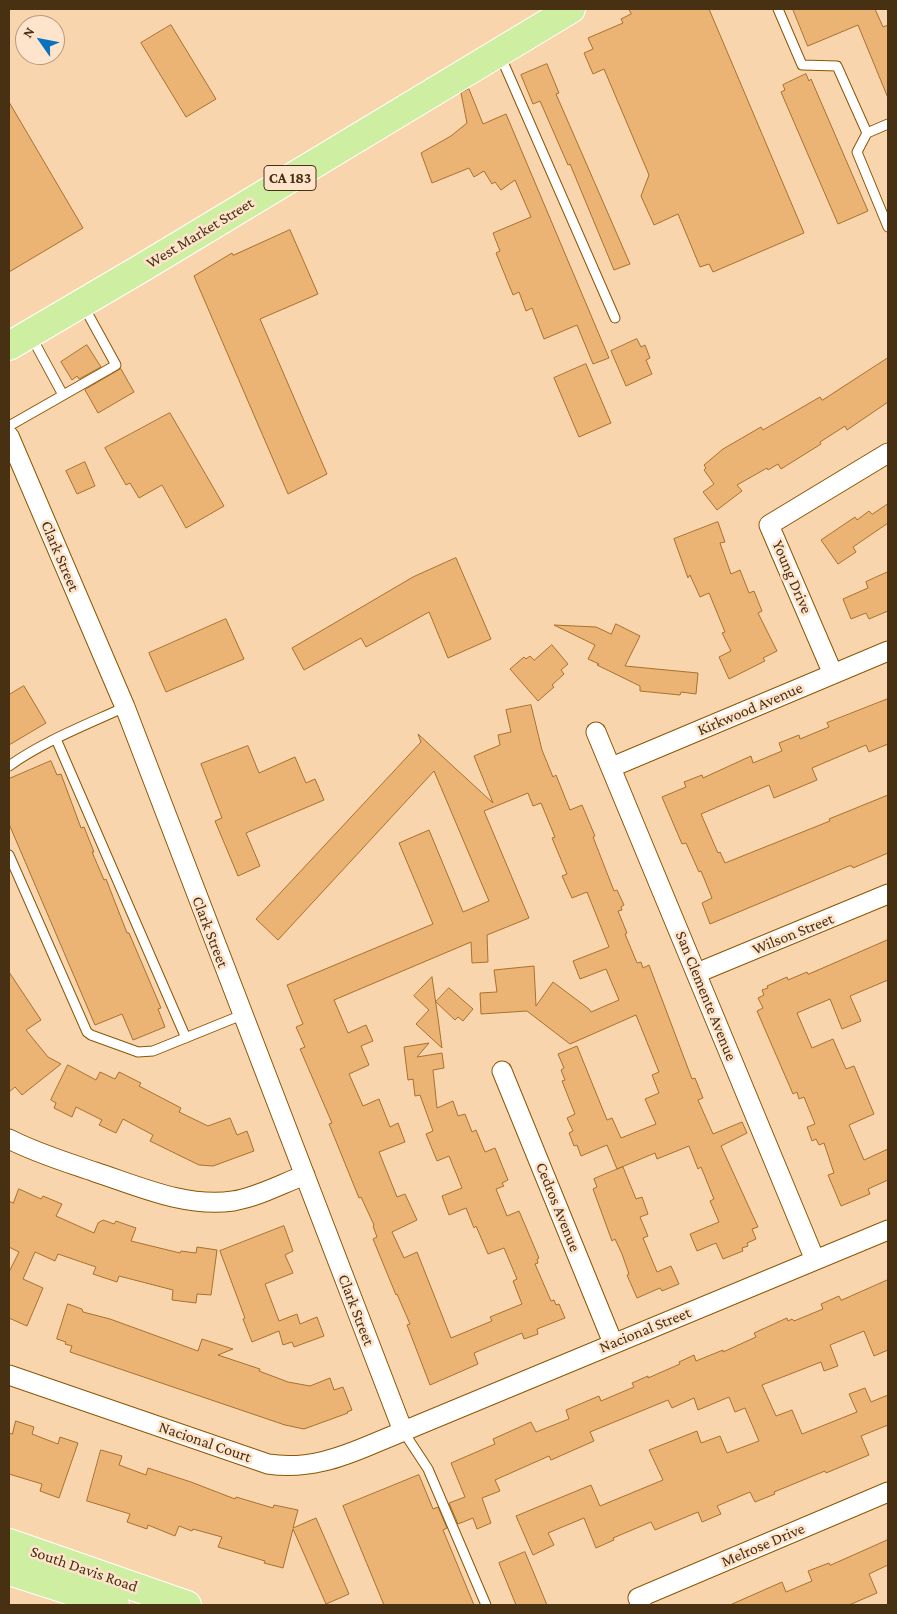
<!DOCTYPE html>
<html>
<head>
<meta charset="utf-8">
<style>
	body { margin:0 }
	#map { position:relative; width:897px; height:1614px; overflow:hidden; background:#f9d5ae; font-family:"Crimson Pro",serif }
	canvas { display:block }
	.frame { position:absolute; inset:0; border:10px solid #483013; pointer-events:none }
	.north { position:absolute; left:15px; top:15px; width:50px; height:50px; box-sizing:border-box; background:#fde4cb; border:1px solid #b59c81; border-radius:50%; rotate:303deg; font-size:14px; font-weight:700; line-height:20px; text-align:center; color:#483013 }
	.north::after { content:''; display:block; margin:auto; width:18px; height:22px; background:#0972be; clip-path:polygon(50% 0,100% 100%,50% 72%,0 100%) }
</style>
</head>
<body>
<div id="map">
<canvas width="897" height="1614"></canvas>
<div class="frame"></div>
<div class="north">N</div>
</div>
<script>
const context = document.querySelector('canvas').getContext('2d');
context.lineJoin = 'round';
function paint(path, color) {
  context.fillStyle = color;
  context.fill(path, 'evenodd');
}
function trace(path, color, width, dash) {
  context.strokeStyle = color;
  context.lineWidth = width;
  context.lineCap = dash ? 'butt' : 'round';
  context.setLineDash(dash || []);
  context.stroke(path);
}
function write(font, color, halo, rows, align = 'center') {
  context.font = font + ' "Crimson Pro",serif';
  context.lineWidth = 5;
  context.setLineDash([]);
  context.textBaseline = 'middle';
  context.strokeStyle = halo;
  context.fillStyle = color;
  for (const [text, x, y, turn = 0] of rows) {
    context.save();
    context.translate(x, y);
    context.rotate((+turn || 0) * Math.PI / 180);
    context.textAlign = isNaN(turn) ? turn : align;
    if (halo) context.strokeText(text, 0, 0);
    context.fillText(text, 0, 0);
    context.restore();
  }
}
const building = new Path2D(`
	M629 9H709L804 233 713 272 709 264 700 267 678 214 654 225 641 196 649 175 604 69 593 74 584 53 593 49 588 38 623 23 621 19 631 14Z
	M793 9H875L883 27 888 25V98L858 25 808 46Z
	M171 25 216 99 186 117 141 43Z
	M547 64 559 93 556 94 630 264 614 270 570 164 568 165 540 101 533 104 521 75Z
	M806 74 809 81 811 79 868 211 838 224 781 92 785 90 783 85Z
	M469 89 483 124 506 114 609 358 593 364 577 325 544 339 532 308 526 311 519 292 513 295 496 253 500 251 493 233 531 217 515 180 501 190 495 182 492 184 484 171 474 177 469 168 432 183 421 153 451 136 467 123 461 93Z
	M9 102 83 228 9 272Z
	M290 230 318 294 260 319 327 474 288 494 194 276 232 253 233 255Z
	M637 339 641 347 645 345 650 358 646 360 652 374 626 386 611 351Z
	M87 345 101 367 79 379 77 376 72 380 61 362Z
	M888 358V402L847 430 845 426 820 442 821 444 781 469 778 464 768 470 767 468 737 485 742 491 717 510 703 492 714 484 704 470 706 468 704 465 723 449 761 427 763 430 820 397 822 400Z
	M586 364 611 423 579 437 554 378Z
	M121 369 134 392 98 413 85 390Z
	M170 413 224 506 186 528 162 485 139 498 130 483 126 485 105 448Z
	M85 462 95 486 77 494 66 471Z
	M888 504V523L853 547 856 552 838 564 821 540 855 517 857 520 869 511 872 514Z
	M718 522 725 542 720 543 731 574 740 570 749 593 754 591 762 611 758 613 777 651 763 658 765 661 729 679 719 657 731 651 722 633 725 632 709 593 700 597 690 575 688 578 674 539Z
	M456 558 491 639 448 658 429 612 366 647 361 638 304 670 292 648 413 577Z
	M888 572V611L869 619 866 613 851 619 843 599 868 588 866 582Z
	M226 619 244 659 166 692 149 653Z
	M616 624 640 636 625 666 698 673 696 694 681 692 680 695 640 691V686L597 665 599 664 588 659 595 645 554 625 596 627 611 634Z
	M552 645 568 664 561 670 564 674 552 685 554 687 538 701 510 669 524 657 526 659 530 656 534 660Z
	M24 686 46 723 9 745V695Z
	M888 699V744L869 752 866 745 812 768 817 780 774 798 769 785 701 814 718 853 720 852 725 863 830 821 829 819 888 795V853L853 868 852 866H849L710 924 702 903 712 898 701 871 699 872 686 843 682 844 662 797 686 787 684 782 702 775 703 778 751 756 753 763 782 751 779 743 799 735 800 739 829 727 827 723Z
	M531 705 542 750 553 777 556 775 570 810 582 805 595 836 593 837 614 891 617 890 624 905 621 907 622 910 618 911 627 933 625 934 637 963 641 962 643 968 649 965 692 1079 695 1078 703 1098 698 1100 713 1134 742 1122 747 1133 721 1146 758 1227 752 1229 756 1239 747 1243 748 1246 742 1248 743 1251 723 1259 716 1243 697 1251 690 1234 719 1222 710 1201 714 1199 701 1167 698 1169 689 1146 657 1159 655 1153 617 1169 607 1145 581 1156 577 1145 574 1146 569 1133 573 1131 567 1118 575 1114 562 1081 565 1080 561 1070 564 1068 558 1054 577 1046 607 1120 612 1118 621 1138 656 1124 645 1099 659 1093 652 1075 659 1072 636 1015 570 1044 527 1011 481 1014 480 993 497 992 494 970 534 966 536 1006 553 982 589 1009 591 1012 619 1000 606 969 580 979 573 961 609 947 587 892 572 898 562 876 567 874 552 838 555 837 541 803 533 806 528 793 484 811 529 918 487 935 488 962 472 963 471 942 334 1000 348 1033 366 1025 373 1041 361 1046 369 1065 349 1074 363 1106 379 1099 390 1127 398 1123 405 1142 379 1152 397 1197 405 1194 417 1220 392 1232 404 1258 417 1252 451 1338 492 1321 490 1317 522 1304 513 1281 517 1279 504 1248 488 1254 476 1226 474 1228 466 1208 449 1215 442 1196 462 1188 449 1156 437 1161 426 1134 433 1131 420 1095 415 1096 413 1079 408 1080 404 1047 429 1043 417 1057 442 1053 444 1068 433 1070 437 1108 453 1101 458 1116 465 1114 472 1132 476 1130 485 1152 495 1148 508 1180 502 1183 504 1186 496 1189 507 1216 519 1211 539 1258 537 1259 538 1263 535 1264 551 1301 554 1300 556 1305 559 1304 565 1318 537 1329 538 1334 524 1339 522 1333 474 1353 478 1364 430 1385 407 1325 410 1324 397 1294 396 1295 373 1239 377 1237 373 1226 374 1225 361 1197 359 1198 329 1124 332 1123 300 1049 305 1047 296 1027 303 1024 287 985 433 924 399 843 429 830 463 912 489 901 434 771 278 940 256 919 421 742 418 734 493 803 474 756 500 745 498 735 511 732 506 710Z
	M248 746 259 773 295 757 306 783 315 779 324 800 246 833 260 866 238 876 215 821 222 818 201 764Z
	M51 761 57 775 61 774 81 828 84 827 94 852H92L104 880 106 879 127 933H129L161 1008 158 1009 165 1027 133 1040 122 1014 95 1025 9 824V779Z
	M888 940V980L850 996 861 1021 842 1029 830 999 797 1013 812 1048 833 1039 846 1069 854 1066 874 1114 849 1125 864 1160 888 1149V1180L868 1189 870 1194 841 1206 828 1175 834 1173 824 1143 819 1145 816 1139 812 1141 807 1127 815 1124 804 1097 799 1099 797 1092 793 1094 757 1011 763 1008 758 998 764 995 762 990 768 988 767 986 787 977 788 980 807 972 808 974Z
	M9 972 41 1020 26 1030 48 1057 61 1064 22 1095 15 1087 9 1092Z
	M432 977 438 1018 442 1048 416 1024 429 1010 414 996Z
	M449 988 473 1009 463 1021 458 1017 455 1020 436 1002Z
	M68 1065 96 1080 100 1072 115 1079 119 1072 141 1083 139 1086 181 1108 179 1112 208 1126 230 1118 237 1135 247 1131 254 1151 213 1166 199 1165 150 1141 153 1135 123 1119 116 1133 99 1125 102 1120 76 1107 72 1117 54 1108 56 1103 51 1100Z
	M623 1167 636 1199 642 1197 648 1214 640 1217 648 1236 643 1238 657 1272 671 1266 679 1284 662 1291 660 1288 637 1298 627 1275 629 1274 622 1254 615 1239 612 1241 593 1189 597 1187 594 1179Z
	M19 1189 41 1199 43 1196 62 1204 56 1216 94 1233 98 1223 103 1220 114 1224 116 1221 136 1228 131 1241 180 1253 181 1251 196 1253 197 1247 217 1250 211 1295 197 1294 196 1303 172 1300 173 1290 119 1276 117 1282 93 1274 96 1267 58 1254 55 1261 35 1252 23 1279 43 1288 27 1326 9 1318V1272L19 1252 9 1247V1201L13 1203Z
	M284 1226 293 1251 285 1255 293 1273 265 1284 279 1321 297 1314 300 1324 317 1317 324 1336 294 1347 292 1342 283 1345 279 1331 252 1342 243 1319 245 1318 220 1251Z
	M888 1280V1350L874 1356 864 1331 830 1345 838 1366 824 1371 821 1362 762 1385 776 1416 792 1410 802 1434 857 1412 849 1394 865 1388 871 1402 888 1395V1425L861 1436 869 1455 826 1473 825 1471 774 1492 775 1494 755 1502 750 1492 717 1506 721 1514 702 1522 698 1512 655 1530 651 1522 613 1538 614 1540 596 1548 584 1518 548 1533 554 1545 533 1555 516 1516 591 1485 600 1506 663 1480 649 1450 697 1431 701 1443 720 1436 727 1453 759 1441 745 1408 735 1412 729 1397 698 1410 694 1398 672 1408 668 1400 590 1432 594 1441 551 1460 549 1456 495 1480 500 1491 482 1498 491 1523 477 1529 473 1518 458 1524 449 1503 465 1497 451 1463 495 1444 493 1439 531 1422 536 1432 569 1419 566 1410 599 1396 601 1401 634 1387 632 1383 648 1376V1378L680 1364 679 1362 694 1355 696 1361 723 1350V1352L756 1337 754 1333 787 1318 788 1321 792 1319 794 1321 823 1309 821 1304 839 1296 841 1300Z
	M68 1304 82 1309 83 1312 110 1319 198 1351 202 1339 233 1349 218 1355 260 1369 259 1371 288 1382 310 1386 330 1378 334 1390 343 1387 352 1410 347 1412 348 1413 304 1429 285 1425 70 1352 72 1346 65 1344 66 1342 57 1339Z
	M16 1421 34 1427 32 1434 58 1444 60 1437 78 1443 59 1498 40 1491 42 1484 9 1474V1433L12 1434Z
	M101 1450 122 1456 119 1465 146 1475 148 1468 191 1482 235 1499 236 1497 273 1508 274 1505 298 1510 293 1528 316 1518 349 1594 326 1604 293 1529 283 1568 264 1563 265 1561 218 1547 222 1537 193 1529 192 1531 179 1526 175 1536 148 1525 147 1529 127 1522 130 1514 87 1501Z
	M419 1475 433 1509 438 1507 447 1528 443 1530 474 1605H384L343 1506Z
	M888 1540V1565L869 1574 877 1593 849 1605H730L782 1582 786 1592 812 1581 808 1571 829 1563 830 1565Z
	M525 1552 547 1605H516L499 1563Z`);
paint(building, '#ebb374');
trace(building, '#a8712c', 1);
const lane = new Path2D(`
	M778 9 802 65 837 66 867 133 888 124
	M500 55 615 318
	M867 133 857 152 888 227
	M31 336 63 395
	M9 426 116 365 83 305
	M56 739 186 1038
	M9 766C44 741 86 725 125 707
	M9 855 87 1032 91 1035 138 1052 153 1051 242 1015
	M403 1431 428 1469 486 1605`);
const street = new Path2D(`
	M9 436 125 707 403 1431
	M833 674 769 525 888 453
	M596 732 815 1260
	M612 767 888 651
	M697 973 888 894
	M502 1071 613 1343
	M9 1139C36 1153 66 1162 95 1172 138 1186 186 1208 233 1201 258 1197 281 1184 305 1175
	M9 1375 268 1464C307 1470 340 1458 375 1443L888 1230
	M641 1605 638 1598 888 1492`);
const primary = new Path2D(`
	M9 346 140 269 571 9
	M9 1543 187 1605
	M9 1571 115 1605`);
trace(lane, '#8c5603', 11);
trace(street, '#8c5603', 21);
trace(primary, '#fff', 30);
trace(lane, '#fff', 9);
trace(street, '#fff', 19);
trace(primary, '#ceeea1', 28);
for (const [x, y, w] of [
	[290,178,52]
]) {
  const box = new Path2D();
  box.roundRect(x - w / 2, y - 12.5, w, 25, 4);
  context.fillStyle = '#fde4cb';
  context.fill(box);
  trace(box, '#483013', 1);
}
write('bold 15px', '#483013', null, [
	["CA 183",290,178]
]);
write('16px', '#483013', '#fde4cb', [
	["West Market Street",200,233,-31],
	["Clark Street",60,556,67],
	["Young Drive",792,577,67],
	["Kirkwood Avenue",750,709,-23],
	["Clark Street",210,932,69],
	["Wilson Street",793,934,-22],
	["San Clemente Avenue",706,996,68],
	["Cedros Avenue",558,1207,68],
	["Clark Street",356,1310,69],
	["Nacional Street",645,1330,-22],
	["Nacional Court",205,1442,19],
	["Melrose Drive",763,1545,-23],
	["South Davis Road",84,1569,19]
]);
</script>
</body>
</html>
